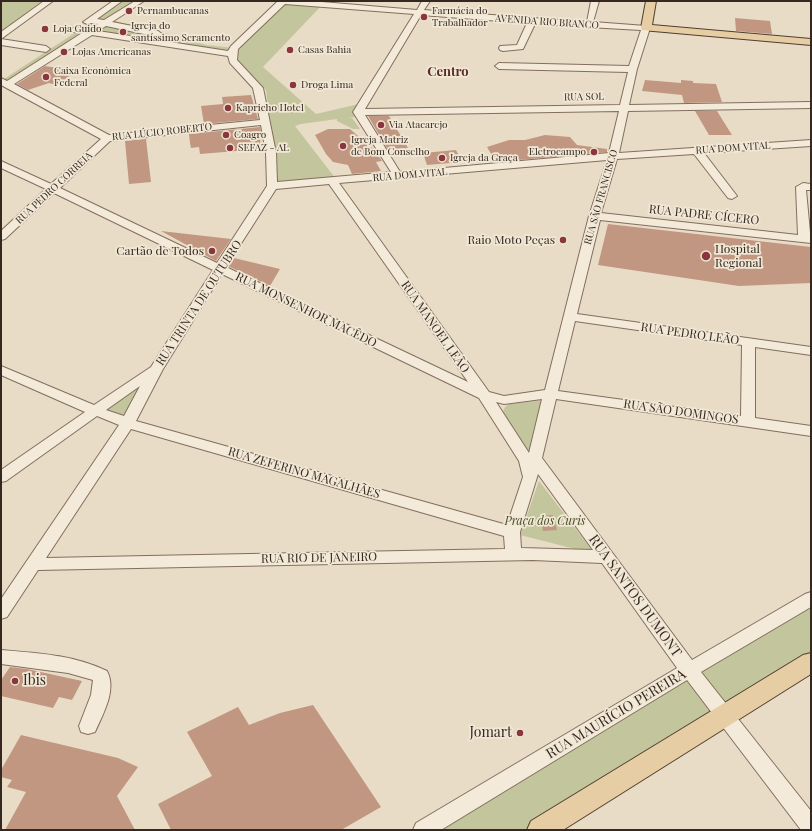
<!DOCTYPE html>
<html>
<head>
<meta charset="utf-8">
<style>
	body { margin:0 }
	#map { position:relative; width:812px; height:831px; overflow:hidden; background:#e8dcc7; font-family:"Playfair Display",serif }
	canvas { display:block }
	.frame { position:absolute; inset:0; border:2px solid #342820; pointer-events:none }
</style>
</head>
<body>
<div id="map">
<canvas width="812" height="831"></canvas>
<div class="frame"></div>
</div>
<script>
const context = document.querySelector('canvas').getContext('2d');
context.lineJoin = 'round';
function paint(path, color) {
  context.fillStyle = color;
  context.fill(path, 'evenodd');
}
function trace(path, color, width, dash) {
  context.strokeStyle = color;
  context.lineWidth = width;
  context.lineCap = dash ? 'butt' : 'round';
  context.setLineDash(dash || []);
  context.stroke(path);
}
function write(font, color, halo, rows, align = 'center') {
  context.font = font + ' "Playfair Display",serif';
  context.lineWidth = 3.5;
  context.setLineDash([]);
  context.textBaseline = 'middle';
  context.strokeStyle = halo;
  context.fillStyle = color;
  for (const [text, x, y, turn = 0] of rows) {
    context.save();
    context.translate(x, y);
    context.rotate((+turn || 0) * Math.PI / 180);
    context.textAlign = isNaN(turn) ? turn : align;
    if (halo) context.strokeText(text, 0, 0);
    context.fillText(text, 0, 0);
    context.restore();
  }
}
paint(new Path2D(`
	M1 1H42L1 32Z
	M124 1H144L111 20 181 37 206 45 234 48 232 57 90 35 14 83 4 79Z
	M270 1 323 4 263 67 316 114 359 104 353 112 355 117 348 118H352L360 129H353L337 121V119L301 124 295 126 336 179 277 183 266 90 237 59 236 54 238 50 281 3Z
	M156 369 128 423 96 411Z
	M544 400 531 465 503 411 505 407 509 404Z
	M539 481 595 554 520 535Z
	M811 599V662L540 830H423Z`), '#c3c59c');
paint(new Path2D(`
	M735 18 770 21 772 34 736 31Z
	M45 66 77 71 56 85 49 83 28 90 17 84Z
	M645 80 681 83V80L693 81V83L716 84 722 102 684 103 682 95 642 91Z
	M251 95 258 119 204 124 201 106 223 104 222 97Z
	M695 111H717L732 135H709Z
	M368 116H389L408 148 388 150Z
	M260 127 262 137H260L261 149 200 154 199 147 191 148 190 143 189 134Z
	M328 129H350L374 150 382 161 376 162 381 171 352 174 348 165 333 162 326 154 315 135Z
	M545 135 570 137 577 145 607 149V152L496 162 487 147 509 140H525Z
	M146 139 151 182 129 184 125 141Z
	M456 150 462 162 427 165 423 153Z
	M608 224 811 247V283L739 286 598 265Z
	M161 231 231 239 216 261Z
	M234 258 280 269 270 286 228 266Z
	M553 515 557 530 543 531 540 516Z
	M10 667 27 669 82 681 72 700 59 697 53 708 1 696V680Z
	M313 705 381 807 341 830H171L158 804 212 776 187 732 238 707 249 725 280 713Z
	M21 735 118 758 138 767 117 796 135 830H5L26 792 7 787 12 780 1 777V770Z`), '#c29781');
const minor = new Path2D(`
	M44 1H53L1 39V32Z
	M113 1H122L97 19 104 20 135 1H144L112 22 158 31 162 34 158 37 106 26 98 31 228 51 231 46 278 1H310L417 10 422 1H430L424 10 587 22 591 1H599L593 22 646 26 650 28 637 69 629 105 811 102V108L628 111 619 153 811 140V146L704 153 737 196 732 199 728 198 694 154 617 159 601 213 798 235 796 187 803 183 811 184V190H806L811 243 600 220 577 314 811 347V355L755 347V418L811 426V436L556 399 542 458 692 660 805 594 811 592V607L701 672 811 811V830H801L687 680 441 830H413L416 823 677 668 602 563 533 560 38 570 7 617 1 619V599L119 425 97 416 6 481 1 482V470L85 412 1 375V366L94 405 151 367 213 270 54 193 5 239 1 240V231L46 189 1 168V161L51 184 101 139 1 85V78L7 81 82 33 73 32 72 30 73 28 89 29 98 24 92 23 87 24 83 22ZM285 4 414 14 353 112 391 172 277 182 276 153 263 88 237 60 238 49ZM421 15 527 23 517 45 500 46 499 48 500 50 503 51 523 49 535 24 641 30 629 66 499 63 495 66 499 69 628 72 620 105 365 109ZM92 35 228 56 230 63 253 88 260 120 109 135 14 84ZM619 111 609 153 400 172 365 115ZM261 125 266 153 267 186 217 263 60 188 110 141ZM607 160 589 216 545 390 504 396 489 392 339 183ZM329 184 468 382 226 267 276 189ZM222 274 479 398 519 461 523 477 507 525 136 421 163 369ZM575 321 742 345 741 416 558 391ZM140 386 124 416 106 410ZM542 399 529 453 496 402 504 404ZM131 429 504 536 505 549 46 558ZM538 474 593 550 521 548 520 532Z
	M1 39 46 46 50 49 46 52 1 45Z
	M1 650C37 653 75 655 107 671 117 690 103 714 95 732L88 734 81 732 79 726 91 695 93 680 68 673 1 664Z`);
const major = new Path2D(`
	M646 1H656L652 25 811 39V45L642 30 641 28Z
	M811 653V674L563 830H527L531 821 803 655Z`);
trace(minor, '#826e5e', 2);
trace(major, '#503e32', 2);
paint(minor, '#f4ead9');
paint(major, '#e7cda3');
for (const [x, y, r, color] of [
	[129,11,4,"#89363d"],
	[424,17,4,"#89363d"],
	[45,29,4,"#89363d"],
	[123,32,4,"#89363d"],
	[290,50,4,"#89363d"],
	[64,52,4,"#89363d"],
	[46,77,4,"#89363d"],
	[293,85,4,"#89363d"],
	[228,108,4,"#89363d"],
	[381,125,4,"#89363d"],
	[226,135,4,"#89363d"],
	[343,146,4,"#89363d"],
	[230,148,4,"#89363d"],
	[594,152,4,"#89363d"],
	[442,158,4,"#89363d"],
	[563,240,4,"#89363d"],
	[212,251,4,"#89363d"],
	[706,256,5,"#89363d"],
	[15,681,4,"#89363d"],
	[520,733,4,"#89363d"]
]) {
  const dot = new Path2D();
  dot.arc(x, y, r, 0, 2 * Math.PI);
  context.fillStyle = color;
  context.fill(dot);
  trace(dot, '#f1e7d5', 1.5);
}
write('10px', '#342820', '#f1e7d5', [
	["Pernambucanas",137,11],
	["Farmácia do",432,11],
	["Trabalhador",432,23],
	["Igreja do",131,26],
	["santíssimo Scramento",131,38],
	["Loja Guido",53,29],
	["Casas Bahia",298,50],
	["Lojas Americanas",72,52],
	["Caixa Econômica",54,71],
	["Federal",54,83],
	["Droga Lima",301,85],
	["Kapricho Hotel",236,108],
	["Via Atacarejo",389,125],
	["Coagro",234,135],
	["Igreja Matriz",351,140],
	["de Bom Conselho",351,152],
	["SEFAZ - AL",238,148],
	["Eletrocampo",586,152,"right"],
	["Igreja da Graça",450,158]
], 'left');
write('10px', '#342820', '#f1e7d5', [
	["AVENIDA RIO BRANCO",547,22,4],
	["RUA SOL",584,97,-1],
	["RUA LÚCIO ROBERTO",162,132,-6],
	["RUA DOM VITAL",733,148,-4],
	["RUA DOM VITAL",410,175,-5],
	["RUA PEDRO CORREIA",54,188,-43],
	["RUA SÃO FRANCISCO",601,197,-74]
]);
write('12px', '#342820', '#f1e7d5', [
	["RUA PADRE CÍCERO",704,215,6],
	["RUA TRINTA DE OUTUBRO",199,303,-57],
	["RUA MONSENHOR MACÊDO",306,310,26],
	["RUA MANOEL LEÃO",435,327,55],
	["RUA PEDRO LEÃO",690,334,8],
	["RUA SÃO DOMINGOS",681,412,8],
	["RUA ZEFERINO MAGALHÃES",304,473,16],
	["RUA RIO DE JANEIRO",319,558,-1]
]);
write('12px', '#342820', '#f1e7d5', [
	["Raio Moto Peças",555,240],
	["Hospital",715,249,"left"],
	["Regional",715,263,"left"],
	["Cartão de Todos",204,251]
], 'right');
write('italic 12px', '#474e29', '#f1e7d5', [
	["Praça dos Curis",545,521]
]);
write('bold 13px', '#5b2c25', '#f1e7d5', [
	["Centro",448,72]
]);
write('14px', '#342820', '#f1e7d5', [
	["RUA SANTOS DUMONT",635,596,54],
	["RUA MAURÍCIO PEREIRA",616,714,-31]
]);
write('14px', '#342820', '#f1e7d5', [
	["Ibis",23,681],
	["Jomart",512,733,"right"]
], 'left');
</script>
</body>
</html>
